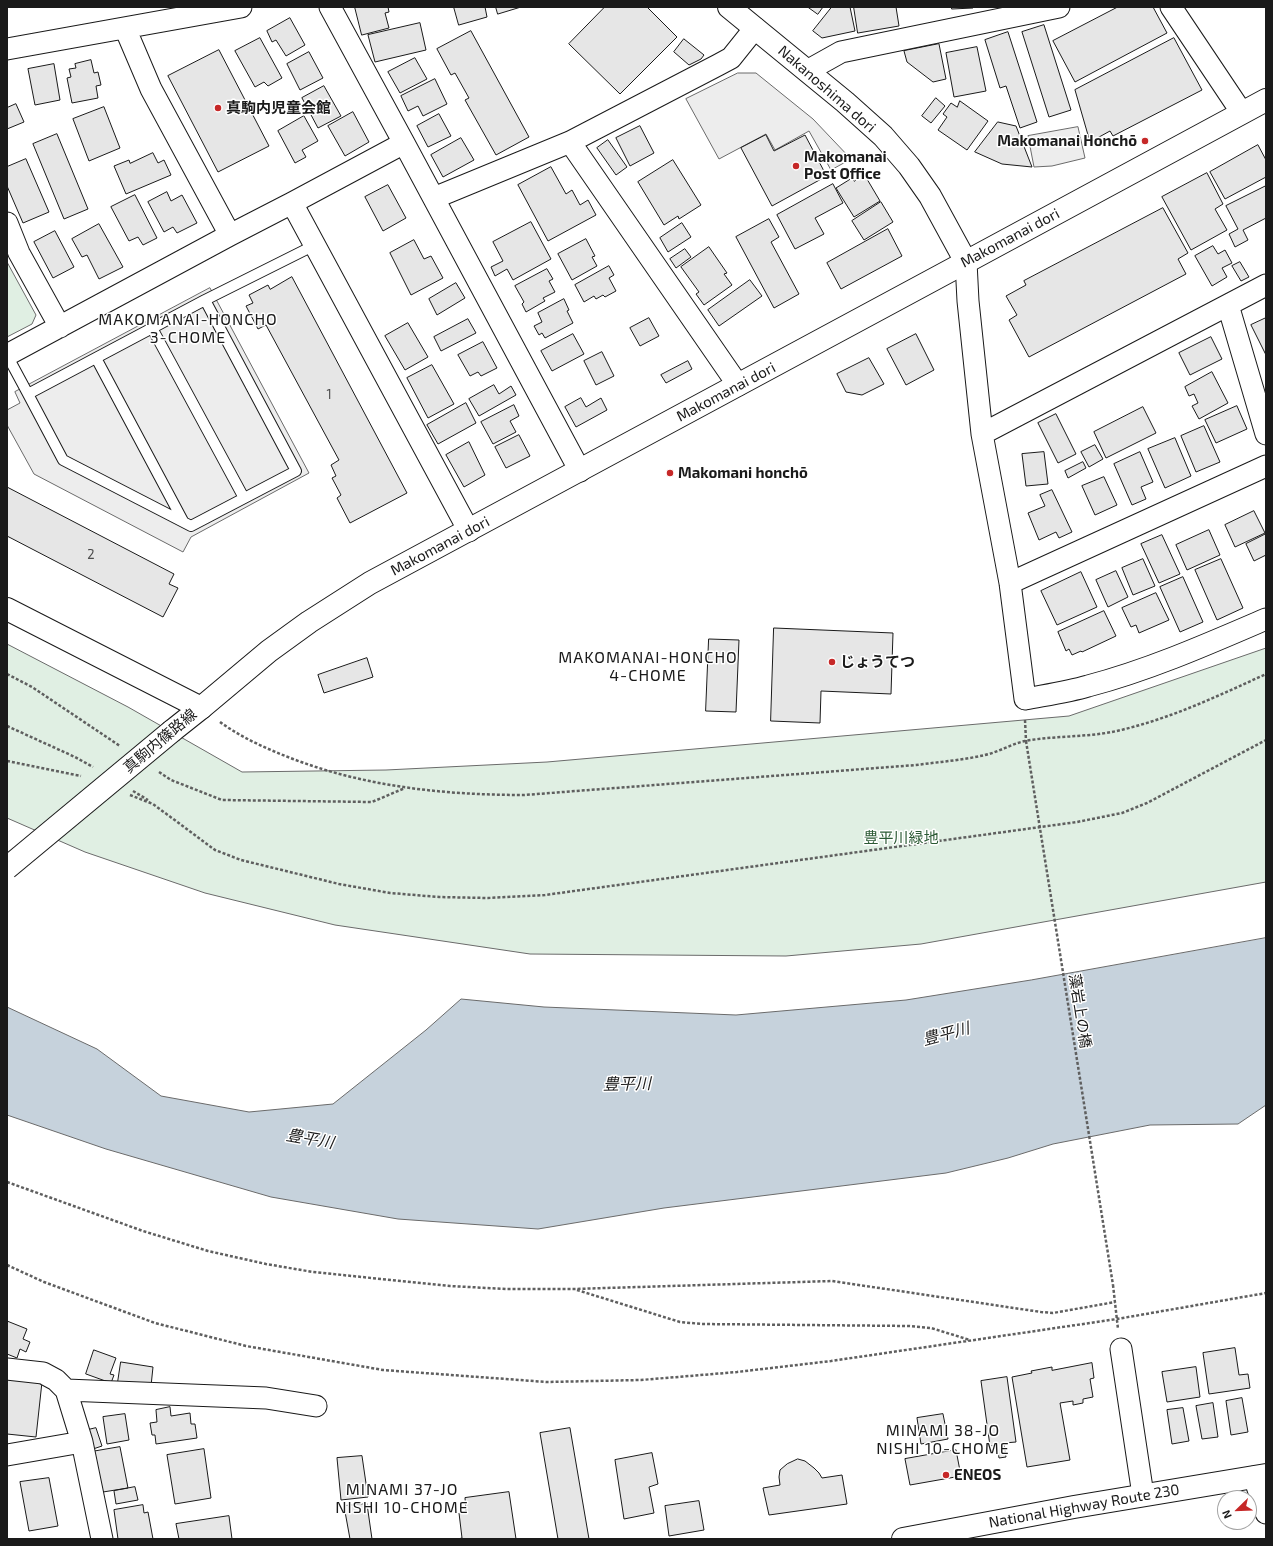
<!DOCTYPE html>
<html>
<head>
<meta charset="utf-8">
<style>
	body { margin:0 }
	#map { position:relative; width:1273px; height:1546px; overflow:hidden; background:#fff; font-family:"Exo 2",sans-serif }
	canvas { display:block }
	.frame { position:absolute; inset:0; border:8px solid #1a1a1a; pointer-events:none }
	.north { position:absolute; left:1217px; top:1490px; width:40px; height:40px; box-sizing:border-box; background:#fff; border:1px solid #a3a3a3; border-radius:50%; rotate:247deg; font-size:11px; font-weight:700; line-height:16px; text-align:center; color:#1a1a1a }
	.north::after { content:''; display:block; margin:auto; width:14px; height:18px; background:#c62828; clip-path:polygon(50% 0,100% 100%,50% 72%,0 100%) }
</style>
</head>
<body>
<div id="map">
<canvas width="1273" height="1546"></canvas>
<div class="frame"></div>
<div class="north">N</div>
</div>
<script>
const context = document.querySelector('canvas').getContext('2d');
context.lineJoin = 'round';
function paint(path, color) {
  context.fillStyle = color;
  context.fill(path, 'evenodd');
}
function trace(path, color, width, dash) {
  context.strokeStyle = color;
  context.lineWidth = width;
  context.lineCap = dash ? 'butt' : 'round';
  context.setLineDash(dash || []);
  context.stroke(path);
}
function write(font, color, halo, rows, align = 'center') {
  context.font = font + ' "Exo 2","Noto Sans JP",sans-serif';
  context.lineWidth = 3;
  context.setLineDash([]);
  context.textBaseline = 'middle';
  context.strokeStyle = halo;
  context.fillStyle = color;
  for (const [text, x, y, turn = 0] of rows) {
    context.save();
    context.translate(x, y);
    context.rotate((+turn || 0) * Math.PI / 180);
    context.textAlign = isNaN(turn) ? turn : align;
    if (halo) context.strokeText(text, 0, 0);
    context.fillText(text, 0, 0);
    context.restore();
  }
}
const green = new Path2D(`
	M7 262 36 315 32 324 7 337Z
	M7 644 128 707 242 772 386 770 547 762 1069 716 1266 648V882L921 944 786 956 530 954 335 925 205 893 85 852 7 818Z`);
paint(green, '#e0efe3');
trace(green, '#6a6a6a', 1);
const parking = new Path2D(`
	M738 73H756L813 119 851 159 831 170 809 131 775 150 766 134 719 159 686 99Z
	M1078 127 1085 158 1052 166 1034 167 1028 136Z
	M210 288 309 473 191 537 183 552 34 474 7 425V410L20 403 15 392Z`);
paint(parking, '#ededed');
trace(parking, '#6a6a6a', 1);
const water = new Path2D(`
	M1266 938V1105L1238 1124 1150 1125 1053 1144 1008 1158 946 1173 664 1208 538 1229 398 1219 271 1197 106 1149 7 1115V1007L97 1049 161 1096 249 1112 333 1104 426 1030 461 999 544 1007 736 1015 906 1000 1031 980Z`);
paint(water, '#c6d2dc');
trace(water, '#6a6a6a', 1);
const building = new Path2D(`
	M355 7H388L389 12 385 13 389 28 362 35Z
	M454 7H485L487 17 459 25Z
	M496 7H521L498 14Z
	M605 7H647L677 37 620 94 569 44Z
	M808 7H823L818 14Z
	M832 7H850L855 31 822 38 813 31Z
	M854 7H896L899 26 858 33Z
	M952 7H973V8L952 9Z
	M1118 7H1153L1167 33 1075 82 1053 41Z
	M290 18 305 45 286 56 276 40 272 42 267 31Z
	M420 23 426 50 375 62 368 35Z
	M1044 25 1071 110 1049 117 1022 32Z
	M471 31 529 137 496 155 465 100 469 98 455 73 451 75 437 49Z
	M1008 32 1037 122 1020 128 1006 86 1000 88 985 40Z
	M260 38 282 78 268 86 264 82 255 87 235 51Z
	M1174 38 1202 90 1113 136 1110 131 1090 142 1075 90Z
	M684 39 704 55 701 59 689 65 674 52Z
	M939 44 946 79 933 82 907 62 904 51Z
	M977 47 986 91 954 97 946 53Z
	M219 50 269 146 218 172 168 76Z
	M309 52 323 78 300 90 287 64Z
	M415 58 427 79 400 93 388 72Z
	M91 60 94 73 98 72 101 85 96 86 98 98 72 103 67 78 71 77 69 69 76 68 75 64Z
	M54 64 60 100 35 105 28 69Z
	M435 79 447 104 423 116 418 106 408 111 401 96Z
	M324 86 341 116 318 128 302 98Z
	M936 98 945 106 931 123 922 116Z
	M960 101 988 121 967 150 938 130 947 117 943 114 951 103 957 107Z
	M16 104 24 122 7 129V108Z
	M104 107 120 148 89 161 73 119Z
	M353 112 369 142 345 156 328 126Z
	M439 114 451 136 428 147 417 126Z
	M304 116 318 141 302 150 306 157 295 163 278 131Z
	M998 122 1016 126 1032 167 1002 164 975 152Z
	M640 126 654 153 630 166 616 138Z
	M57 134 88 209 64 219 33 144Z
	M766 135 774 151 805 135 825 173 823 174 825 177 772 206 741 148Z
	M461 138 474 160 443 177 431 155Z
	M608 140 627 167 616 175 597 148Z
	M1258 145 1266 160V177L1225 199 1210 172Z
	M153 153 158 163 164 160 171 175 126 194 114 166 129 160 130 163Z
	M26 159 49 212 23 223 7 186V167Z
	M673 160 701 205 679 219 678 216 664 225 638 182Z
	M551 167 566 194 572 190 580 205 588 200 596 215 548 241 518 185Z
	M1207 173 1223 204 1215 209 1227 230 1191 250 1162 197Z
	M864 174 880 201 854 217 836 188 852 178 854 181Z
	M833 184 843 203 815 218 824 234 795 249 777 215Z
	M388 185 406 218 383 231 365 197Z
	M1266 186V218L1243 230 1248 240 1235 247 1229 234 1238 229 1226 206Z
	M167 192 171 201 182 195 197 223 177 233 173 227 164 232 148 202Z
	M135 195 157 238 143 245 138 237 129 241 111 207Z
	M881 202 893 222 864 240 852 221Z
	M1163 208 1188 253 1178 259 1186 274 1029 357 1009 320 1017 315 1006 296 1026 285 1024 281Z
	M769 219 779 237 771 242 799 294 774 308 736 237Z
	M531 222 551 259 513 280 507 269 495 276 491 267 503 261 493 242Z
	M682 223 691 237 668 252 660 238Z
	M99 224 123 267 99 279 87 255 82 257 72 239Z
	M888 229 902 256 841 289 827 263Z
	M55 231 74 267 53 278 34 242Z
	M586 239 595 256 592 257 597 266 572 280 558 254Z
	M414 240 424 259 431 256 443 278 411 295 390 253Z
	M1213 246 1218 254 1225 250 1232 263 1222 268 1227 277 1212 286 1195 256Z
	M709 247 727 273 724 274 732 285 704 305 696 294 699 292 681 267Z
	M685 249 691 257 676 268 670 259Z
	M1240 262 1249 277 1241 281 1232 266Z
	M609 266 614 275 609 278 616 291 605 297 603 295 596 299 594 296 584 302 575 285Z
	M547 269 553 279 549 281 555 292 543 298 545 301 526 312 522 304 524 302 515 286Z
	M292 277 407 493 350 523 337 498 341 495 332 478 336 476 331 465 339 460 266 325 258 329 246 306 253 303 249 295 268 285 270 289Z
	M750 280 762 296 719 326 708 310Z
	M456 283 465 298 437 315 429 299Z
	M564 299 569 310 567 311 573 323 545 338 542 333 539 335 534 326 542 322 538 313Z
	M649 318 659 336 640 346 630 328Z
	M1266 318V355L1251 325Z
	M468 319 476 333 441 351 434 337Z
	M408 323 428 357 405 370 385 336Z
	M573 334 584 354 552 371 541 351Z
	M916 334 934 370 906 385 887 349Z
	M1211 337 1222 359 1190 375 1179 353Z
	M483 342 497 368 481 376 478 372 470 376 458 355Z
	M602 352 614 376 596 385 584 361Z
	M869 358 884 384 862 395 846 392 837 374Z
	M688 361 692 369 666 383 661 375Z
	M432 365 454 404 428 418 407 378Z
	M1212 372 1228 403 1199 419 1192 406 1198 403 1194 394 1189 396 1185 387Z
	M494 385 499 394 511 386 516 395 479 416 469 399Z
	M581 398 586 407 601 398 607 410 576 427 565 407Z
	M466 403 476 423 438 444 427 425Z
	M514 405 519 416 510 421 516 432 493 444 481 422Z
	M1237 406 1247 429 1216 443 1205 420Z
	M1143 407 1156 433 1106 458 1094 432Z
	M1056 414 1076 454 1058 463 1038 423Z
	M1204 426 1220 462 1196 472 1181 436Z
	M519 435 530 456 506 468 495 447Z
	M1175 438 1191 476 1165 488 1148 449Z
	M469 442 485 475 464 487 446 455Z
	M1095 445 1103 459 1089 467 1081 452Z
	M1044 452 1048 484 1026 486 1022 454Z
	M1140 452 1153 482 1141 487 1146 499 1132 505 1114 464Z
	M1083 462 1086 468 1068 478 1065 471Z
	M1104 477 1117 505 1095 515 1082 486Z
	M7 487 174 574 169 584 178 588 163 617 7 536Z
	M1052 490 1072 532 1059 538 1056 532 1039 540 1028 513 1045 506 1040 495Z
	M1254 511 1265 533 1235 547 1225 525Z
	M1209 530 1220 555 1187 570 1176 545Z
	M1266 534V555L1254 561 1246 544Z
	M1162 535 1180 574 1159 583 1141 544Z
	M1143 559 1155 586 1133 595 1122 568Z
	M1221 559 1243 608 1217 620 1195 570Z
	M1116 571 1128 597 1108 607 1096 580Z
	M1081 572 1097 607 1057 625 1041 591Z
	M1183 577 1203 622 1180 632 1160 587Z
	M1156 593 1169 620 1139 633 1136 625 1131 627 1122 608Z
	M1104 611 1116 636 1082 652 1081 651 1072 655 1069 649 1066 651 1058 632Z
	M774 628 893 633 891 694 821 691 820 723 771 721Z
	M709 639 739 640 736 712 706 711Z
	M367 658 373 677 324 693 318 675Z
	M7 1321 27 1329 23 1339 30 1342 26 1352 20 1349 17 1358 7 1354Z
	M1235 1348 1239 1375 1248 1374 1250 1388 1209 1394 1203 1353Z
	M94 1350 116 1358 110 1374 114 1375 111 1383 86 1374Z
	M121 1362 153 1367 151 1386 118 1382Z
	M1092 1363 1094 1378 1090 1379 1093 1397 1083 1399V1403L1073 1405V1401L1060 1403 1070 1460 1027 1467 1012 1377 1032 1373 1031 1371 1052 1367V1370Z
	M1196 1367 1200 1397 1167 1402 1162 1372Z
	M1007 1377 1016 1442 1004 1443 1006 1457 999 1458 997 1445 990 1446 981 1381Z
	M7 1379 42 1382 36 1437 7 1434Z
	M1242 1398 1248 1432 1231 1435 1226 1401Z
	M1213 1403 1218 1437 1202 1439 1196 1406Z
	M170 1407 171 1416 190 1413 191 1424H195L197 1438 156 1444 155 1435H152L150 1423 157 1422 156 1410Z
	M1183 1408 1189 1441 1172 1444 1167 1410Z
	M125 1414 129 1440 107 1444 103 1417Z
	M943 1414 948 1439 921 1444 917 1418Z
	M96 1428 102 1446 93 1449 88 1430Z
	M570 1428 589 1539H558L540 1433Z
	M120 1447 128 1488 103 1492 91 1452Z
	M204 1449 211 1498 175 1504 167 1455Z
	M956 1450 961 1476 910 1485 905 1459Z
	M652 1453 658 1484 649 1487 654 1513 624 1519 615 1460Z
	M362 1456 368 1497 341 1500 337 1458Z
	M798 1459 805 1461 814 1468 819 1473 822 1478 842 1475 847 1504 769 1515 763 1488 780 1485 779 1477 780 1470 787 1464Z
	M49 1478 58 1526 29 1531 20 1482Z
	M135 1487 138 1500 116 1504 114 1491Z
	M509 1492 516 1539H458L462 1538 459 1513 466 1511 465 1498Z
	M699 1501 704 1530 669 1536 665 1506Z
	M367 1504 372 1539H350L344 1506Z
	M143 1505 144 1513 148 1512 153 1539H118L114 1510Z
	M229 1516 232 1539H179L176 1524Z`);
paint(building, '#e6e6e6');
trace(building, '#1a1a1a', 1);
const lane = new Path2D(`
	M152 328 244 498
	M7 355 28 394 205 300 315 245
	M96 358 183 521
	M28 394 63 460 191 526 296 471 205 300`);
const street = new Path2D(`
	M330 7 404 143 580 471
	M1171 7 1242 113
	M125 28 151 89 230 235
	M7 49 241 7
	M807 71 841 52 1059 7
	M570 142 738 385
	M434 198 570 142 718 65 731 58 755 28
	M292 203 469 531
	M7 223 19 253 60 327
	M966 262 968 301 982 434 1010 583 1025 699C1046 695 1068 692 1088 686 1149 670 1208 644 1266 619
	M1228 305 1266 434
	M7 355 230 235 292 203 404 143
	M982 434 1266 285
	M1010 583 1266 466
	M1121 1349 1143 1495
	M7 1369 43 1373 56 1380 66 1390 82 1442 102 1539
	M66 1390 266 1398 316 1406
	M7 1455 82 1442
	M1254 1477 1266 1513`);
const secondary = new Path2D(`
	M201 708 269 651 309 622 370 583 966 262`);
const primary = new Path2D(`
	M7 609 201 708 172 731`);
const highway = new Path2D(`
	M729 7 845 102 883 136 909 166 930 196 966 262 1266 100
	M903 1539 1074 1507 1266 1475`);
trace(lane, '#1a1a1a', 12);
trace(street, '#1a1a1a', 23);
trace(secondary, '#1a1a1a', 24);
trace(primary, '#1a1a1a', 24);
trace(highway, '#1a1a1a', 24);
trace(new Path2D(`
	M7 674 32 687 120 746
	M1025 720 1026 741
	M220 722C242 738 267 749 293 759 367 787 445 795 524 795L916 765C939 762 963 760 985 755 999 752 1011 744 1025 741 1058 735 1092 738 1125 729 1174 717 1220 695 1266 674
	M7 726 75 757 93 767
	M7 761 81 776
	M159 772 171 780 222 800 372 802 405 788
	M133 791 148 800
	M130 795 153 804 215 850 241 860 339 884 390 893 439 897 488 898 545 895 1077 822 1122 813 1147 803 1266 740
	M7 1182 143 1231 208 1251 266 1264 313 1272 450 1286 506 1289H574L832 1281 1041 1312 1053 1313 1115 1302
	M7 1265 44 1282 155 1323 246 1346 383 1370 547 1382 641 1380 737 1372 831 1361 1117 1319 1266 1293
	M1113 1285 1118 1329
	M577 1290 680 1322 702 1324 909 1326 931 1328 970 1340`), '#5f5f5f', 2.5, [3, 2]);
trace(lane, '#fff', 10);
trace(street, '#fff', 21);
trace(secondary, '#fff', 22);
trace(primary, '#fff', 22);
trace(highway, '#fff', 22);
const primaryBridge = new Path2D(`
	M7 868 172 731`);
trace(primaryBridge, '#1a1a1a', 24, []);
trace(new Path2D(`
	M1026 741 1113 1285`), '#5f5f5f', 2.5, [3, 2]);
trace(primaryBridge, '#fff', 22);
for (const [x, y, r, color] of [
	[218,108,4,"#c62828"],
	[1145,141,4,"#c62828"],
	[796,166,4,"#c62828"],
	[670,473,4,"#c62828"],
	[832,662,4,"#c62828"],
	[946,1475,4,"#c62828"]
]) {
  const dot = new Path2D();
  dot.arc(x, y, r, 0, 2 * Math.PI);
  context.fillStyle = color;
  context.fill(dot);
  trace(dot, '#fff', 1.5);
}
write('13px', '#4d4d4d', null, [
	["1",329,395],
	["2",91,555]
]);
write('15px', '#1a1a1a', '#fff', [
	["Nakanoshima dori",827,89,41],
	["Makomanai dori",1010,238,-28],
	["Makomanai dori",726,392,-28],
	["Makomanai dori",440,546,-28],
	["真駒内篠路線",160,741,-40],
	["藻岩上の橋",1080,1011,81],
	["National Highway Route 230",1084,1506,-10]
]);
write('bold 15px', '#1a1a1a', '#fff', [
	["真駒内児童会館",226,108],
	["Makomanai Honchō",1137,141,"right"],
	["Makomanai",804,157],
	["Post Office",804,174],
	["Makomani honchō",678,473],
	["じょうてつ",840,662],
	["ENEOS",954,1475]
], 'left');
write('15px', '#2b5a34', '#fff', [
	["豊平川緑地",901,838]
]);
context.letterSpacing = '1px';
write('16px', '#1a1a1a', '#fff', [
	["MAKOMANAI-HONCHO",188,320],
	["3-CHOME",188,338],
	["MAKOMANAI-HONCHO",648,658],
	["4-CHOME",648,676],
	["MINAMI 38-JO",943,1431],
	["NISHI 10-CHOME",943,1449],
	["MINAMI 37-JO",402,1490],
	["NISHI 10-CHOME",402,1508]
]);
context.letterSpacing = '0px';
write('italic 16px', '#1a1a1a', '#fff', [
	["豊平川",946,1034,-15],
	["豊平川",627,1084,-1],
	["豊平川",310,1139,10]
]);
</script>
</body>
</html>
